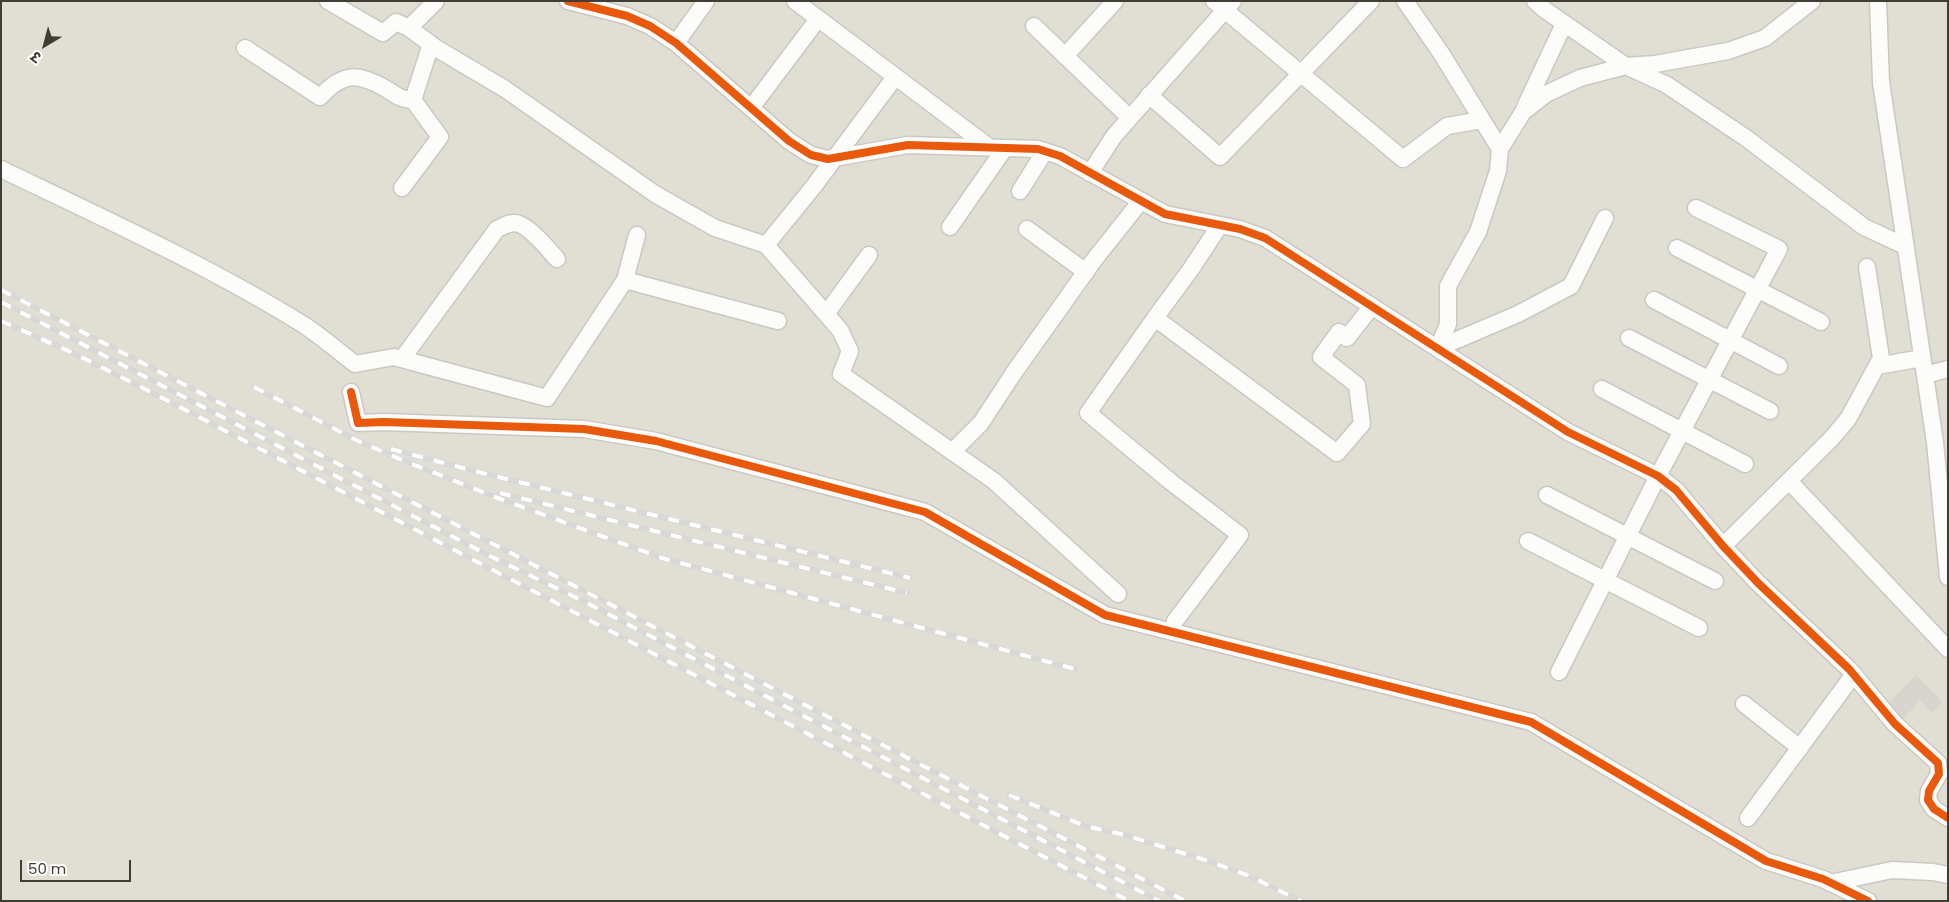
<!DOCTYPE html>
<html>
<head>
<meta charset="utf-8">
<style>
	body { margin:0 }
	#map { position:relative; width:1949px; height:902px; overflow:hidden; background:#eeece7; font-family:Poppins,"Noto Sans Devanagari",sans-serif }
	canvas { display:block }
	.frame { position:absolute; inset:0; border:2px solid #423d34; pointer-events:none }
	.north { position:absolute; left:20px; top:20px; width:50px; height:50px; -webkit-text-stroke:4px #fff; paint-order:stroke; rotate:217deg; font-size:14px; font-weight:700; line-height:20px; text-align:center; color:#423d34 }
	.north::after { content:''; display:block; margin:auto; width:18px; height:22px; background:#423d34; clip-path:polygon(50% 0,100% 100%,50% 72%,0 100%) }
	.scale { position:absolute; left:20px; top:860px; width:111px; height:22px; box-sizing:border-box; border:2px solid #423d34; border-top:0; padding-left:6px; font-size:15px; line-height:18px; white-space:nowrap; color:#423d34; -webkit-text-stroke:4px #fff; paint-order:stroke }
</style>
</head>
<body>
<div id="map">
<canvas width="1949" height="902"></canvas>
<div class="frame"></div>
<div class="north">उ</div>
<div class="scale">50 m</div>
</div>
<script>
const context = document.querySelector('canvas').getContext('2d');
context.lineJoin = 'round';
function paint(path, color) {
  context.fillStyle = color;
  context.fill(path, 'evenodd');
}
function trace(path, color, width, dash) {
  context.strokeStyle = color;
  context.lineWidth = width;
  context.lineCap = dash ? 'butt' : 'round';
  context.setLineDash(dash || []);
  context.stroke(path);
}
paint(new Path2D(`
	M1 1H1948V901H1Z`), '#e1ded4');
const building = new Path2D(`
	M1916 676 1942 702 1932 712 1920 700 1902 719 1888 705Z`);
paint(building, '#d7d5cf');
trace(building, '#d6d3cd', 1);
const minor = new Path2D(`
	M328 1 383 33 396 22 409 28 436 48 505 89 655 194 715 228 766 245 840 330 850 351 841 374 994 481 1118 594
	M568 1 627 16 650 26 676 43 789 141 811 155 828 159 908 145 1038 149 1060 156 1165 214 1240 229 1265 238 1568 432 1658 476 1676 490 1723 546 1758 583 1849 669 1895 724 1938 763 1939 774 1929 791 1928 800 1934 809 1948 818
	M795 1 989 147
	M1214 1 1403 159 1447 126 1482 120
	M1405 1 1441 53 1500 149 1498 171 1478 232 1448 286V324L1438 348
	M1535 1 1545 10 1626 66 1655 64 1728 51 1765 38 1812 1
	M1878 1 1881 82 1935 442 1948 577
	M1034 26 1130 118
	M409 28 436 1
	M676 43 706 1
	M245 48 320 97C344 71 359 73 388 90 397 96 403 100 413 100
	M1065 56 1115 1
	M1149 95 1220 157 1371 1
	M1525 107 1564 24
	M751 108 818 19
	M1500 149 1523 112 1546 94 1580 78 1626 66 1667 85 1746 138 1864 227 1905 246
	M1 169C103 218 207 265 304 325 322 337 338 351 355 364L394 357 547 398 625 280
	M1090 173 1114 136 1233 1
	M402 188 440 137 413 100 431 44
	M1020 191 1045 151
	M1220 225 1191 269 1155 318 1337 453 1362 424 1357 385 1321 357 1339 332 1347 338 1372 306
	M950 227 1005 148
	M1027 229 1086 272
	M637 235 625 280 778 321
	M766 245 814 186 895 77
	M1677 248 1821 322
	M1654 300 1779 366
	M826 314 869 255
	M1155 318 1088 413 1171 482 1240 535 1175 621
	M1629 338 1770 411
	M1438 348 1518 314 1571 286 1605 218
	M402 359 497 229C504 226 511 221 519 224 531 228 548 249 557 259
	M1877 366 1922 358
	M1925 375 1948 369
	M1602 389 1745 464
	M351 392 358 423 384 422 584 429 656 441 925 512 1105 615 1531 722 1766 861 1823 879 1868 901
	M952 452 981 423 1013 374 1094 260 1140 202
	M1789 481 1948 649
	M1547 495 1715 581
	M1528 541 1699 628
	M1723 546 1831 439 1848 419 1881 358 1867 267
	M1559 672 1658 476 1779 249 1696 208
	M1744 704 1800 748
	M1748 818 1854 674
	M1830 883 1892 870 1933 872 1948 875`);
trace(minor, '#cac8c3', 19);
trace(minor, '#fcfcfb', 16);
const rail = new Path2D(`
	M1 290 1185 901
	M1 302 492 557 585 602 1159 901
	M1 321 73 353 145 389 1129 901
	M254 387 358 441 402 460 495 497 662 558 1075 669
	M391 449 474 471 910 578
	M500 493 907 593
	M1009 795 1085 826 1125 835 1208 861 1247 875 1301 901`);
trace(rail, '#d8d8d7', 5.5);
trace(rail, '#fff', 4, [11]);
trace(new Path2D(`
	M568 1 627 16 650 26 676 43 789 141 811 155 828 159 908 145 1038 149 1060 156 1165 214 1240 229 1265 238 1568 432 1658 476 1676 490 1723 546 1758 583 1849 669 1895 724 1938 763 1939 774 1929 791 1928 800 1934 809 1948 818
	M351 392 358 423 384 422 584 429 656 441 925 512 1105 615 1531 722 1766 861 1823 879 1868 901`), '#e8590c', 8);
</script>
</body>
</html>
